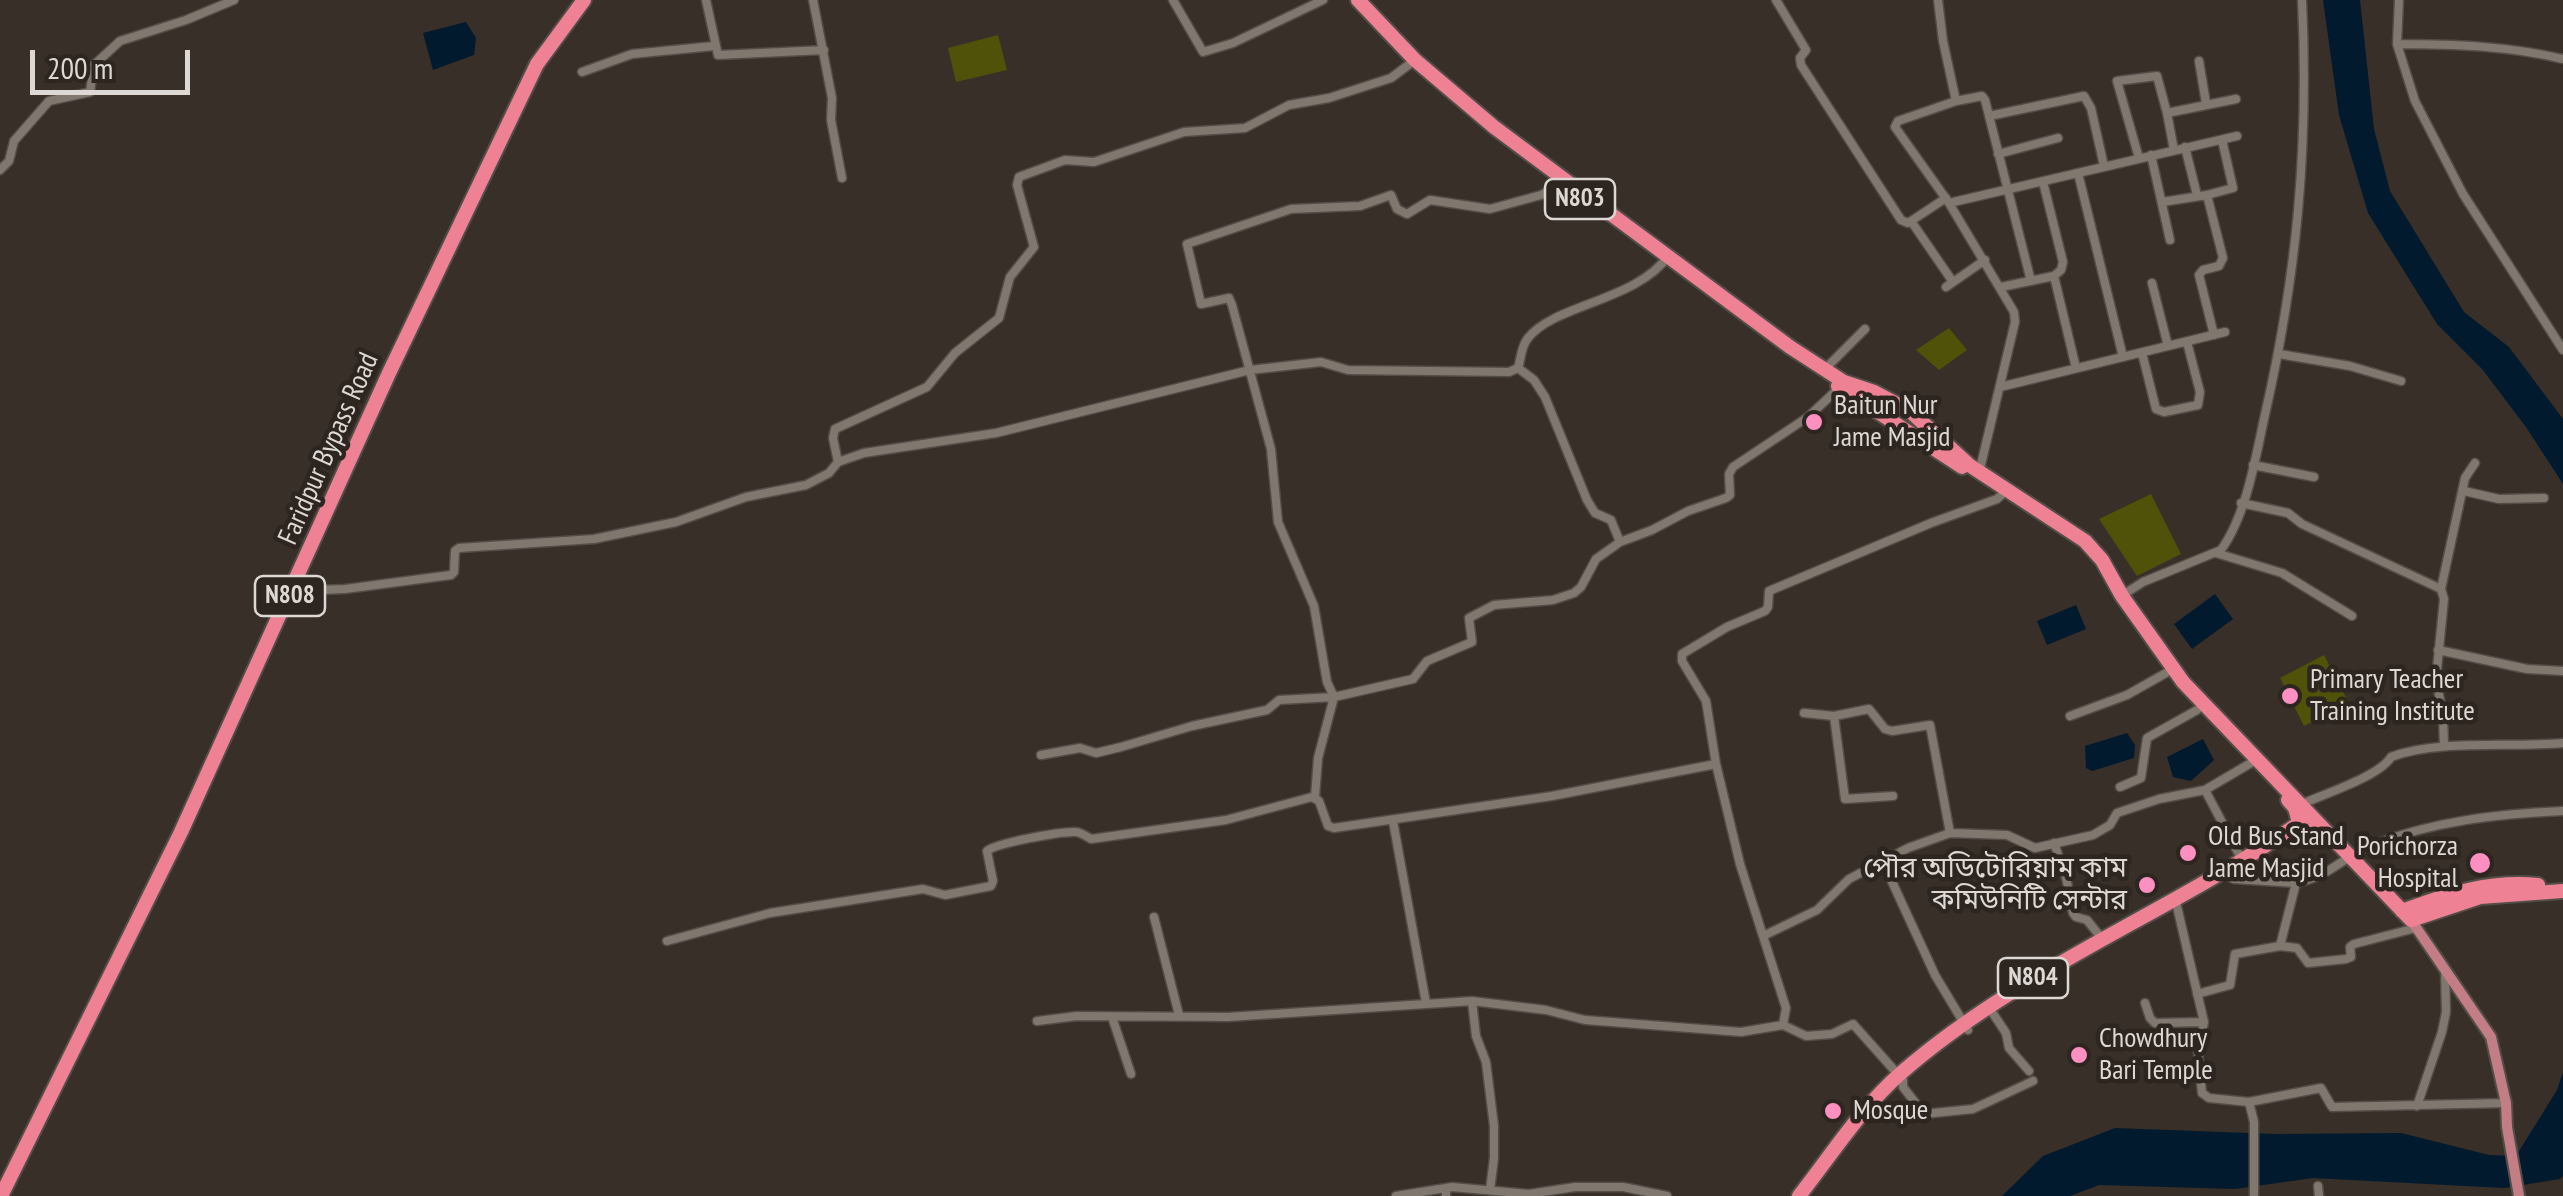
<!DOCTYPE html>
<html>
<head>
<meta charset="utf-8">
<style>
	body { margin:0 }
	#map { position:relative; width:2563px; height:1196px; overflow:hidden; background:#372f28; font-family:"PT Sans Narrow",sans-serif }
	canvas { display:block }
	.scale { position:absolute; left:30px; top:50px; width:160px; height:45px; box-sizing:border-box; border:5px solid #ddd8d4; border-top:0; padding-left:12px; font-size:30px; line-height:35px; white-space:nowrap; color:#ddd8d4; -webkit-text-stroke:8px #2d251f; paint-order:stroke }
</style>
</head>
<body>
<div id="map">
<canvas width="2563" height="1196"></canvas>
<div class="scale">200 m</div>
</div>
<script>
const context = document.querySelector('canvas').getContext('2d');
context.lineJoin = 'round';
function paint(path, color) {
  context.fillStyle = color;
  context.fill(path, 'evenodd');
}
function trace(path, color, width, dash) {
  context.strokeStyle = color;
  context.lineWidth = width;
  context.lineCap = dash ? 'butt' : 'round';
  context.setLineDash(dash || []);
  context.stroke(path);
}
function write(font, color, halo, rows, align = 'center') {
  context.font = font + ' "PT Sans Narrow","Noto Sans Bengali",sans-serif';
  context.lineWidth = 9;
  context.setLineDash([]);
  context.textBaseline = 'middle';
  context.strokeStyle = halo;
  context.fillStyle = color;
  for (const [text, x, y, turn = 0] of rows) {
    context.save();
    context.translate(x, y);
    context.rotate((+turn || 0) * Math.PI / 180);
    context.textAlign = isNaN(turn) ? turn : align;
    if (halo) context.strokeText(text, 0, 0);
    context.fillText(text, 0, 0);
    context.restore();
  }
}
paint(new Path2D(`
	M998 35 1007 70 956 82 948 48Z
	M1949 328 1967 350 1939 370 1916 350Z
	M2151 494 2181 554 2137 576 2099 519Z
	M2324 655 2349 703 2304 726 2280 678Z`), '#505209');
paint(new Path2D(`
	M2323 0H2360L2374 129 2390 191 2464 312 2509 347 2563 419V484L2526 427 2482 369 2437 324 2368 213 2339 115Z
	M466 22 476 38 474 55 433 70 423 33Z
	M2215 594 2233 619 2192 649 2174 624Z
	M2076 605 2086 629 2047 645 2037 621Z
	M2127 733 2135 745 2134 758 2092 771 2086 768 2085 746Z
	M2203 739 2214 760 2191 781 2173 777 2167 757Z
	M2563 1072V1176L2560 1179 2504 1188 2313 1178 2235 1189 2099 1185 2070 1196H2002L2043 1156 2115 1128 2275 1134 2401 1133 2489 1155 2516 1156 2557 1090Z`), '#021a2e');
const minor = new Path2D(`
	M706 0 718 55 824 50
	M813 0 832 98 831 120 842 178
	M1173 0 1203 52 1233 43 1323 0
	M1776 0 1806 50 1800 58 1801 65 1901 220 1908 223 1946 198
	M1938 0 1943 41 1956 101 1898 121 1895 127 1949 203 2014 312 2015 322 1979 473
	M2399 0 2397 44 2415 101 2463 194 2563 350
	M2397 44C2452 44 2509 46 2563 59
	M2199 61 2206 103
	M582 72 632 54 714 46
	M1956 101 1982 96 1985 100 2031 281
	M1989 116 2084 96 2091 108 2104 166
	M2185 147 2197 195
	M2174 150 2167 113 2236 99
	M1998 154 2058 138
	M2151 155 2170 240
	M2139 158 2117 81 2157 76 2167 113
	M0 170 9 161 14 141 49 101 90 92 94 65 120 41 186 20 234 0
	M2078 173 2123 357
	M2207 195 2233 188 2222 140
	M2162 202 2207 195 2223 258 2219 266 2203 270 2199 275 2214 335
	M1949 203 2237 136
	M1911 221 1953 282
	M2054 276 2076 368
	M2152 283 2168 346
	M1946 287 1985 260
	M2001 287 2054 276 2061 270 2063 262 2043 182
	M2142 353 2156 409 2164 412 2198 405 2200 392 2187 342
	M2279 354 2350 366 2401 381
	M1518 368 1534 380 1545 397 1587 500 1595 513 1611 520 1620 542
	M1825 369 1865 329
	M2000 387 2225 332
	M838 462 833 438 835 429 927 387 955 353 999 318 1010 277 1034 247 1017 185 1019 177 1065 160 1094 162 1184 132 1245 128 1289 105 1329 98 1391 78 1415 60
	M2253 465 2314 477
	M2007 490 1997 499 1931 523 1769 591 1768 607 1765 611 1727 627 1682 654V661L1706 701 1716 764 1740 864 1763 936 1817 910 1849 879 1908 848 1950 833 2007 835 2035 848 2093 835 2110 825 2117 813 2159 799 2205 790 2256 760
	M2464 491 2499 499 2544 498
	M2241 503 2288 513 2302 524 2441 589 2444 599 2436 679 2443 716 2444 746
	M2216 553 2282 573 2352 616
	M2441 589 2465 478 2475 463
	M292 591 345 589 451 575 454 572 455 551 459 548 594 539 676 522 746 497 806 485 829 473 838 462 864 453 996 433 1250 370 1321 362 1348 370 1509 372 1518 368C1521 359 1521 346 1528 338 1555 304 1637 301 1669 255
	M2121 596 2143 582 2221 550C2246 515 2255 461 2264 419 2297 276 2309 147 2302 0
	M2438 650 2527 669 2563 671
	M1804 713 1834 716 1869 709 1885 729 1892 731 1930 725 1950 833
	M1834 716 1845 799 1893 796
	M2070 716 2127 695 2166 673
	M1041 755 1080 748 1096 753 1121 747 1192 726 1267 710 1279 700 1334 697 1327 682 1314 606 1278 522 1271 449 1232 305 1229 298 1201 304 1187 244 1291 209 1360 206 1391 195 1397 209 1407 214 1430 200 1490 209 1541 195 1560 185
	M2120 787 2141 778 2147 738 2197 710
	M2205 790 2242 860
	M1315 797 1318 758 1334 697 1413 679 1427 661 1472 642 1469 618 1494 605 1553 600 1574 593 1581 587 1596 559 1620 542 1652 530 1688 511 1726 498 1730 495 1729 474 1733 467 1808 417 1840 387
	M2302 804C2324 794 2380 776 2391 757 2438 739 2511 748 2563 743
	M1393 821 1426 1003
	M2054 843 2066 877 2073 913 2076 917 2087 920 2103 940
	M1882 860 1935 975 1968 1030
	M2227 876 2234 879 2296 883
	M2175 898 2204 1022 2198 1052 2202 1093 2209 1098 2249 1102 2254 1122V1196
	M1154 917 1179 1015
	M1763 936 1786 1008 1783 1025
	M667 941 770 913 923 889 945 895 991 886 993 881 987 851C996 843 1062 831 1076 832 1079 832 1088 837 1091 839L1226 820 1312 797 1319 801 1328 826 1334 828 1552 796 1716 764
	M2280 946 2297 948 2308 963 2346 959 2351 957 2350 947 2354 944 2416 928
	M2197 994 2230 985 2235 954 2280 946 2296 883C2331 876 2342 857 2372 845 2434 821 2497 814 2563 811
	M1472 1001 1476 1036 1486 1062 1494 1126V1158L1490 1190
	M2145 1003 2150 1018 2155 1023 2204 1022
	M1992 1012 2006 1033 2009 1048 2029 1071
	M1112 1017 1131 1074
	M1037 1021 1077 1016 1228 1017 1472 1001 1546 1010 1585 1020 1741 1032 1783 1025 1806 1036 1832 1034 1853 1024 1903 1080V1087L1924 1114 1973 1109 2033 1081
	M2249 1102 2321 1088 2332 1107 2506 1103
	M2417 1106 2442 1032 2446 1012 2445 971
	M2318 1186 2319 1196
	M1396 1196 1446 1188
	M1446 1196V1188L1452 1187 1529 1194 1575 1187H1623L1667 1196`);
const major = new Path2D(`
	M2411 920 2491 1037 2506 1103 2507 1127 2519 1196`);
const highway = new Path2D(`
	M1358 0 1415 60 1494 127 1565 180 1790 347 1844 382 1874 392 1910 411 1969 465 2085 541 2102 560 2122 596 2183 682 2411 920 2480 897 2563 891
	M1838 386 1962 467
	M2288 800 2295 808 2301 830 2321 832 2327 838
	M2402 911C2447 894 2490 880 2538 885
	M1 1196 181 832 389 373 537 64 584 0
	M1799 1196C1832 1154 1861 1108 1901 1073 2021 968 2173 912 2302 821`);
trace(minor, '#534d48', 11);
trace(major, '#534d48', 14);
trace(highway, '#534d48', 18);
trace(minor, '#80776f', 8);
trace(major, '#c37d85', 10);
trace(highway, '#ef8194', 14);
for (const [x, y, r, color] of [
	[1814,422,10,"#fd8fc1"],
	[2290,696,10,"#fd8fc1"],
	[2188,853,10,"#fd8fc1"],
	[2480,863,12,"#fd8fc1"],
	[2147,885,10,"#fd8fc1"],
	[2079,1055,10,"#fd8fc1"],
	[1833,1111,10,"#fd8fc1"]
]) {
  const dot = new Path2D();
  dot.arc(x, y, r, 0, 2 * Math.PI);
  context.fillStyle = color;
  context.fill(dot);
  trace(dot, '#2d251f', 4);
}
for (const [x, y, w] of [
	[1580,199,70],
	[290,596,70],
	[2033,978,70]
]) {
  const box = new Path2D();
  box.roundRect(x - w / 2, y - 20, w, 40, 8);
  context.fillStyle = '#2d251f';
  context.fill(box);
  trace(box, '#ddd8d4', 2.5);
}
write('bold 25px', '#ddd8d4', null, [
	["N803",1580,199],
	["N808",290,596],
	["N804",2033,978]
]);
write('28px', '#ddd8d4', '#2d251f', [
	["Baitun Nur",1834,406],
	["Jame Masjid",1834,438],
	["Primary Teacher",2310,680],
	["Training Institute",2310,712],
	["Old Bus Stand",2208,837],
	["Jame Masjid",2208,869],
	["Porichorza",2458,847,"right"],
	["Hospital",2458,879,"right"],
	["পৌর অডিটোরিয়াম কাম",2127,869,"right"],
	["কমিউনিটি সেন্টার",2127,901,"right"],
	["Chowdhury",2099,1039],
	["Bari Temple",2099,1071],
	["Mosque",1853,1111]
], 'left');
write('28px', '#ddd8d4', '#2d251f', [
	["Faridpur Bypass Road",329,449,-66]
]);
</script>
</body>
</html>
